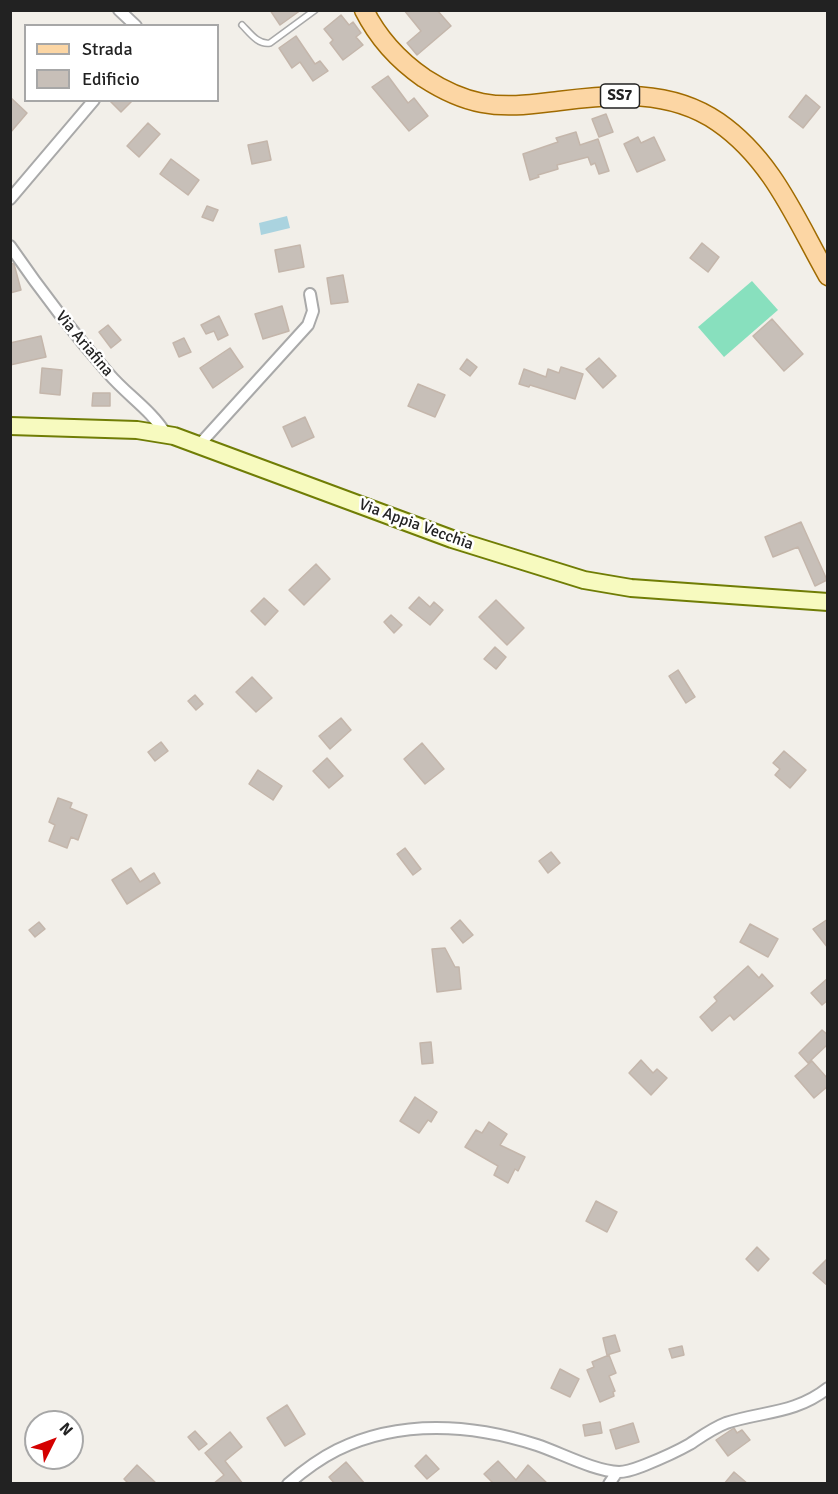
<!DOCTYPE html>
<html>
<head>
<meta charset="utf-8">
<style>
	body { margin:0 }
	#map { position:relative; width:838px; height:1494px; overflow:hidden; background:#f2efe9; font-family:Signika,sans-serif }
	canvas { display:block }
	.frame { position:absolute; inset:0; border:12px solid #222; pointer-events:none }
	.legend { position:absolute; left:24px; top:24px; width:195px; height:78px; box-sizing:border-box; background:#fff; border:2px solid #a7a7a7; margin:0; padding:8px 10px; list-style:none; font-size:18px; color:#222 }
	.legend li { display:flex; align-items:center; gap:12px; height:30px }
	.legend b { width:30px; border:2px solid #a7a7a7 }
	.north { position:absolute; left:24px; top:1410px; width:60px; height:60px; box-sizing:border-box; background:#fff; border:2px solid #a7a7a7; border-radius:50%; rotate:48deg; font-size:16px; font-weight:700; line-height:24px; text-align:center; color:#222 }
	.north::after { content:''; display:block; margin:auto; width:21px; height:27px; background:#d40000; clip-path:polygon(50% 0,100% 100%,50% 72%,0 100%) }
</style>
</head>
<body>
<div id="map">
<canvas width="838" height="1494"></canvas>
<div class="frame"></div>
<ul class="legend">
<li><b style="height:8px;background:#fcd6a4"></b>Strada</li>
<li><b style="height:16px;background:#c7bfb8"></b>Edificio</li>
</ul>
<div class="north">N</div>
</div>
<script>
const context = document.querySelector('canvas').getContext('2d');
context.lineJoin = 'round';
function paint(path, color) {
  context.fillStyle = color;
  context.fill(path, 'evenodd');
}
function trace(path, color, width, dash) {
  context.strokeStyle = color;
  context.lineWidth = width;
  context.lineCap = dash ? 'butt' : 'round';
  context.setLineDash(dash || []);
  context.stroke(path);
}
function write(font, color, halo, rows, align = 'center') {
  context.font = font + ' Signika,sans-serif';
  context.lineWidth = 5;
  context.setLineDash([]);
  context.textBaseline = 'middle';
  context.strokeStyle = halo;
  context.fillStyle = color;
  for (const [text, x, y, turn = 0] of rows) {
    context.save();
    context.translate(x, y);
    context.rotate((+turn || 0) * Math.PI / 180);
    context.textAlign = isNaN(turn) ? turn : align;
    if (halo) context.strokeText(text, 0, 0);
    context.fillText(text, 0, 0);
    context.restore();
  }
}
paint(new Path2D(`
	M752 281 778 310 724 357 698 327Z`), '#88e0be');
paint(new Path2D(`
	M287 216 290 228 261 235 259 223Z`), '#aad3df');
const building = new Path2D(`
	M270 10H301L280 25Z
	M404 10H437L451 26 417 55 407 43 421 31Z
	M341 15 349 25 353 22 361 33 356 37 363 45 343 60 330 43 333 40 324 29Z
	M296 36 315 64 320 61 328 71 313 81 300 62 292 68 279 48Z
	M388 76 408 103 414 98 428 116 409 131 372 87Z
	M806 95 820 107 803 128 789 117Z
	M10 97 27 113 10 133Z
	M109 100H133L121 112Z
	M606 114 613 132 599 137 592 119Z
	M148 123 160 134 139 157 127 146Z
	M576 132 580 145 598 139 609 171 599 174 595 163 591 165 588 157 557 165 558 169 538 175 539 177 530 180 523 154 558 142 556 138Z
	M638 137 641 143 654 137 665 160 637 172 624 144Z
	M267 141 271 160 252 164 248 145Z
	M171 159 199 180 188 195 160 174Z
	M207 206 218 210 213 221 202 217Z
	M702 243 719 257 708 272 690 258Z
	M300 245 304 267 279 272 275 250Z
	M10 263 14 264 21 290 10 293Z
	M343 275 348 302 331 304 327 278Z
	M282 306 289 331 263 339 255 314Z
	M219 316 228 335 218 340 214 331 206 334 201 325Z
	M772 319 803 354 784 371 753 336Z
	M108 325 121 340 111 348 99 332Z
	M41 336 46 357 10 365V343Z
	M184 338 191 352 179 357 173 343Z
	M230 348 243 367 213 388 200 368Z
	M599 358 616 376 603 388 586 369Z
	M467 359 477 367 470 376 460 369Z
	M561 367 583 374 575 399 530 385 529 387 519 384 524 369 546 377 548 369 559 373Z
	M42 368 62 370 60 395 40 393Z
	M418 384 445 395 435 417 408 406Z
	M93 393H110V406H92Z
	M305 417 314 437 292 447 283 427Z
	M801 522 827 580 815 586 798 547 773 557 765 537Z
	M316 564 330 579 304 605 289 590Z
	M419 597 430 607 434 602 443 610 430 625 409 608Z
	M264 598 278 611 265 625 251 611Z
	M496 600 524 628 507 645 479 617Z
	M391 615 402 625 394 633 384 622Z
	M495 647 506 657 496 669 484 659Z
	M678 670 695 697 686 703 669 676Z
	M252 677 272 698 256 712 236 692Z
	M195 695 203 704 196 710 188 701Z
	M341 718 351 730 330 749 319 736Z
	M161 742 168 751 155 761 148 752Z
	M422 743 444 769 425 784 404 759Z
	M784 751 806 770 790 788 775 775 780 769 773 763Z
	M327 758 343 776 329 788 313 771Z
	M258 770 282 786 273 800 249 784Z
	M58 798 72 803 70 808 87 815 78 840 71 837 67 848 49 841 55 825 49 822Z
	M405 848 421 869 413 875 397 854Z
	M551 852 560 863 548 873 539 861Z
	M131 868 140 882 154 873 160 883 127 904 112 880Z
	M828 919V948L813 929Z
	M460 920 473 935 463 943 451 928Z
	M39 922 45 929 35 937 29 930Z
	M750 924 778 939 768 957 740 942Z
	M445 948 455 967H459L461 989 437 992 432 949Z
	M748 966 759 978 762 974 773 986 734 1020 730 1015 712 1031 700 1017 717 1001 714 997Z
	M828 978V1000L822 1005 811 993Z
	M822 1030 828 1035V1044L808 1063 799 1053Z
	M431 1042 433 1063 422 1064 420 1043Z
	M641 1060 653 1073 657 1069 667 1078 651 1095 629 1073Z
	M812 1061 828 1079V1086L814 1098 795 1076Z
	M415 1097 437 1112 431 1122 428 1120 419 1133 400 1121Z
	M489 1122 507 1134 500 1145 525 1157 518 1171 515 1169 508 1183 494 1175 498 1166 465 1147 476 1130 482 1133Z
	M596 1201 617 1212 607 1232 586 1221Z
	M757 1247 769 1259 758 1271 746 1259Z
	M828 1258V1286L813 1273Z
	M615 1335 620 1351 607 1355 603 1338Z
	M682 1346 684 1355 672 1358 669 1349Z
	M609 1355 616 1373 609 1376 615 1391 613 1392 614 1396 600 1402 587 1370 594 1367 592 1362Z
	M560 1369 579 1379 570 1397 551 1388Z
	M287 1405 305 1434 285 1446 267 1418Z
	M600 1422 602 1433 585 1436 583 1425Z
	M633 1423 639 1442 616 1449 610 1430Z
	M734 1428 737 1433 742 1430 750 1440 728 1456 716 1440Z
	M195 1431 207 1444 199 1450 188 1437Z
	M230 1432 242 1447 225 1461 243 1484H213L224 1475 205 1453Z
	M426 1455 439 1469 427 1479 415 1466Z
	M498 1461 516 1480 528 1465 548 1484H494L484 1474Z
	M346 1462 365 1484H335L329 1477Z
	M137 1465 157 1484H129L124 1479Z
	M734 1472 748 1484H724Z`);
paint(building, '#c7bfb8');
trace(building, '#c4b6ab', 1.5);
const lane = new Path2D(`
	M242 25C250 33 258 45 270 43L315 10`);
const street = new Path2D(`
	M119 10 136 26
	M10 199 94 100
	M10 246C41 291 73 333 109 374 127 395 151 410 166 434
	M199 445 308 325 313 311 310 294
	M288 1484C303 1471 319 1459 337 1450 400 1419 472 1424 537 1445 561 1453 594 1471 619 1472 628 1472 637 1468 645 1465 660 1459 676 1452 690 1444 702 1436 713 1428 726 1423 763 1411 795 1414 828 1388
	M609 1484 617 1472`);
const secondary = new Path2D(`
	M10 426 137 430 174 436 452 539 584 580 631 588 828 602`);
const primary = new Path2D(`
	M364 10C378 38 398 60 424 78 441 89 461 99 482 103 508 108 533 104 559 101 613 94 670 89 718 122 773 160 796 220 828 276`);
trace(lane, '#a9a9a9', 8);
trace(street, '#a9a9a9', 14);
trace(secondary, '#707d05', 20);
trace(primary, '#a06b00', 21);
trace(lane, '#fff', 5);
trace(street, '#fff', 10);
trace(secondary, '#f7fabf', 16);
trace(primary, '#fcd6a4', 18);
for (const [x, y, w] of [
	[620,96,39]
]) {
  const box = new Path2D();
  box.roundRect(x - w / 2, y - 12, w, 24, 4.5);
  context.fillStyle = '#fff';
  context.fill(box);
  trace(box, '#222', 1.5);
}
write('bold 15px', '#222', null, [
	["SS7",620,96]
]);
write('16px', '#222', '#fff', [
	["Via Ariafina",84,344,50],
	["Via Appia Vecchia",416,525,20]
]);
</script>
</body>
</html>
